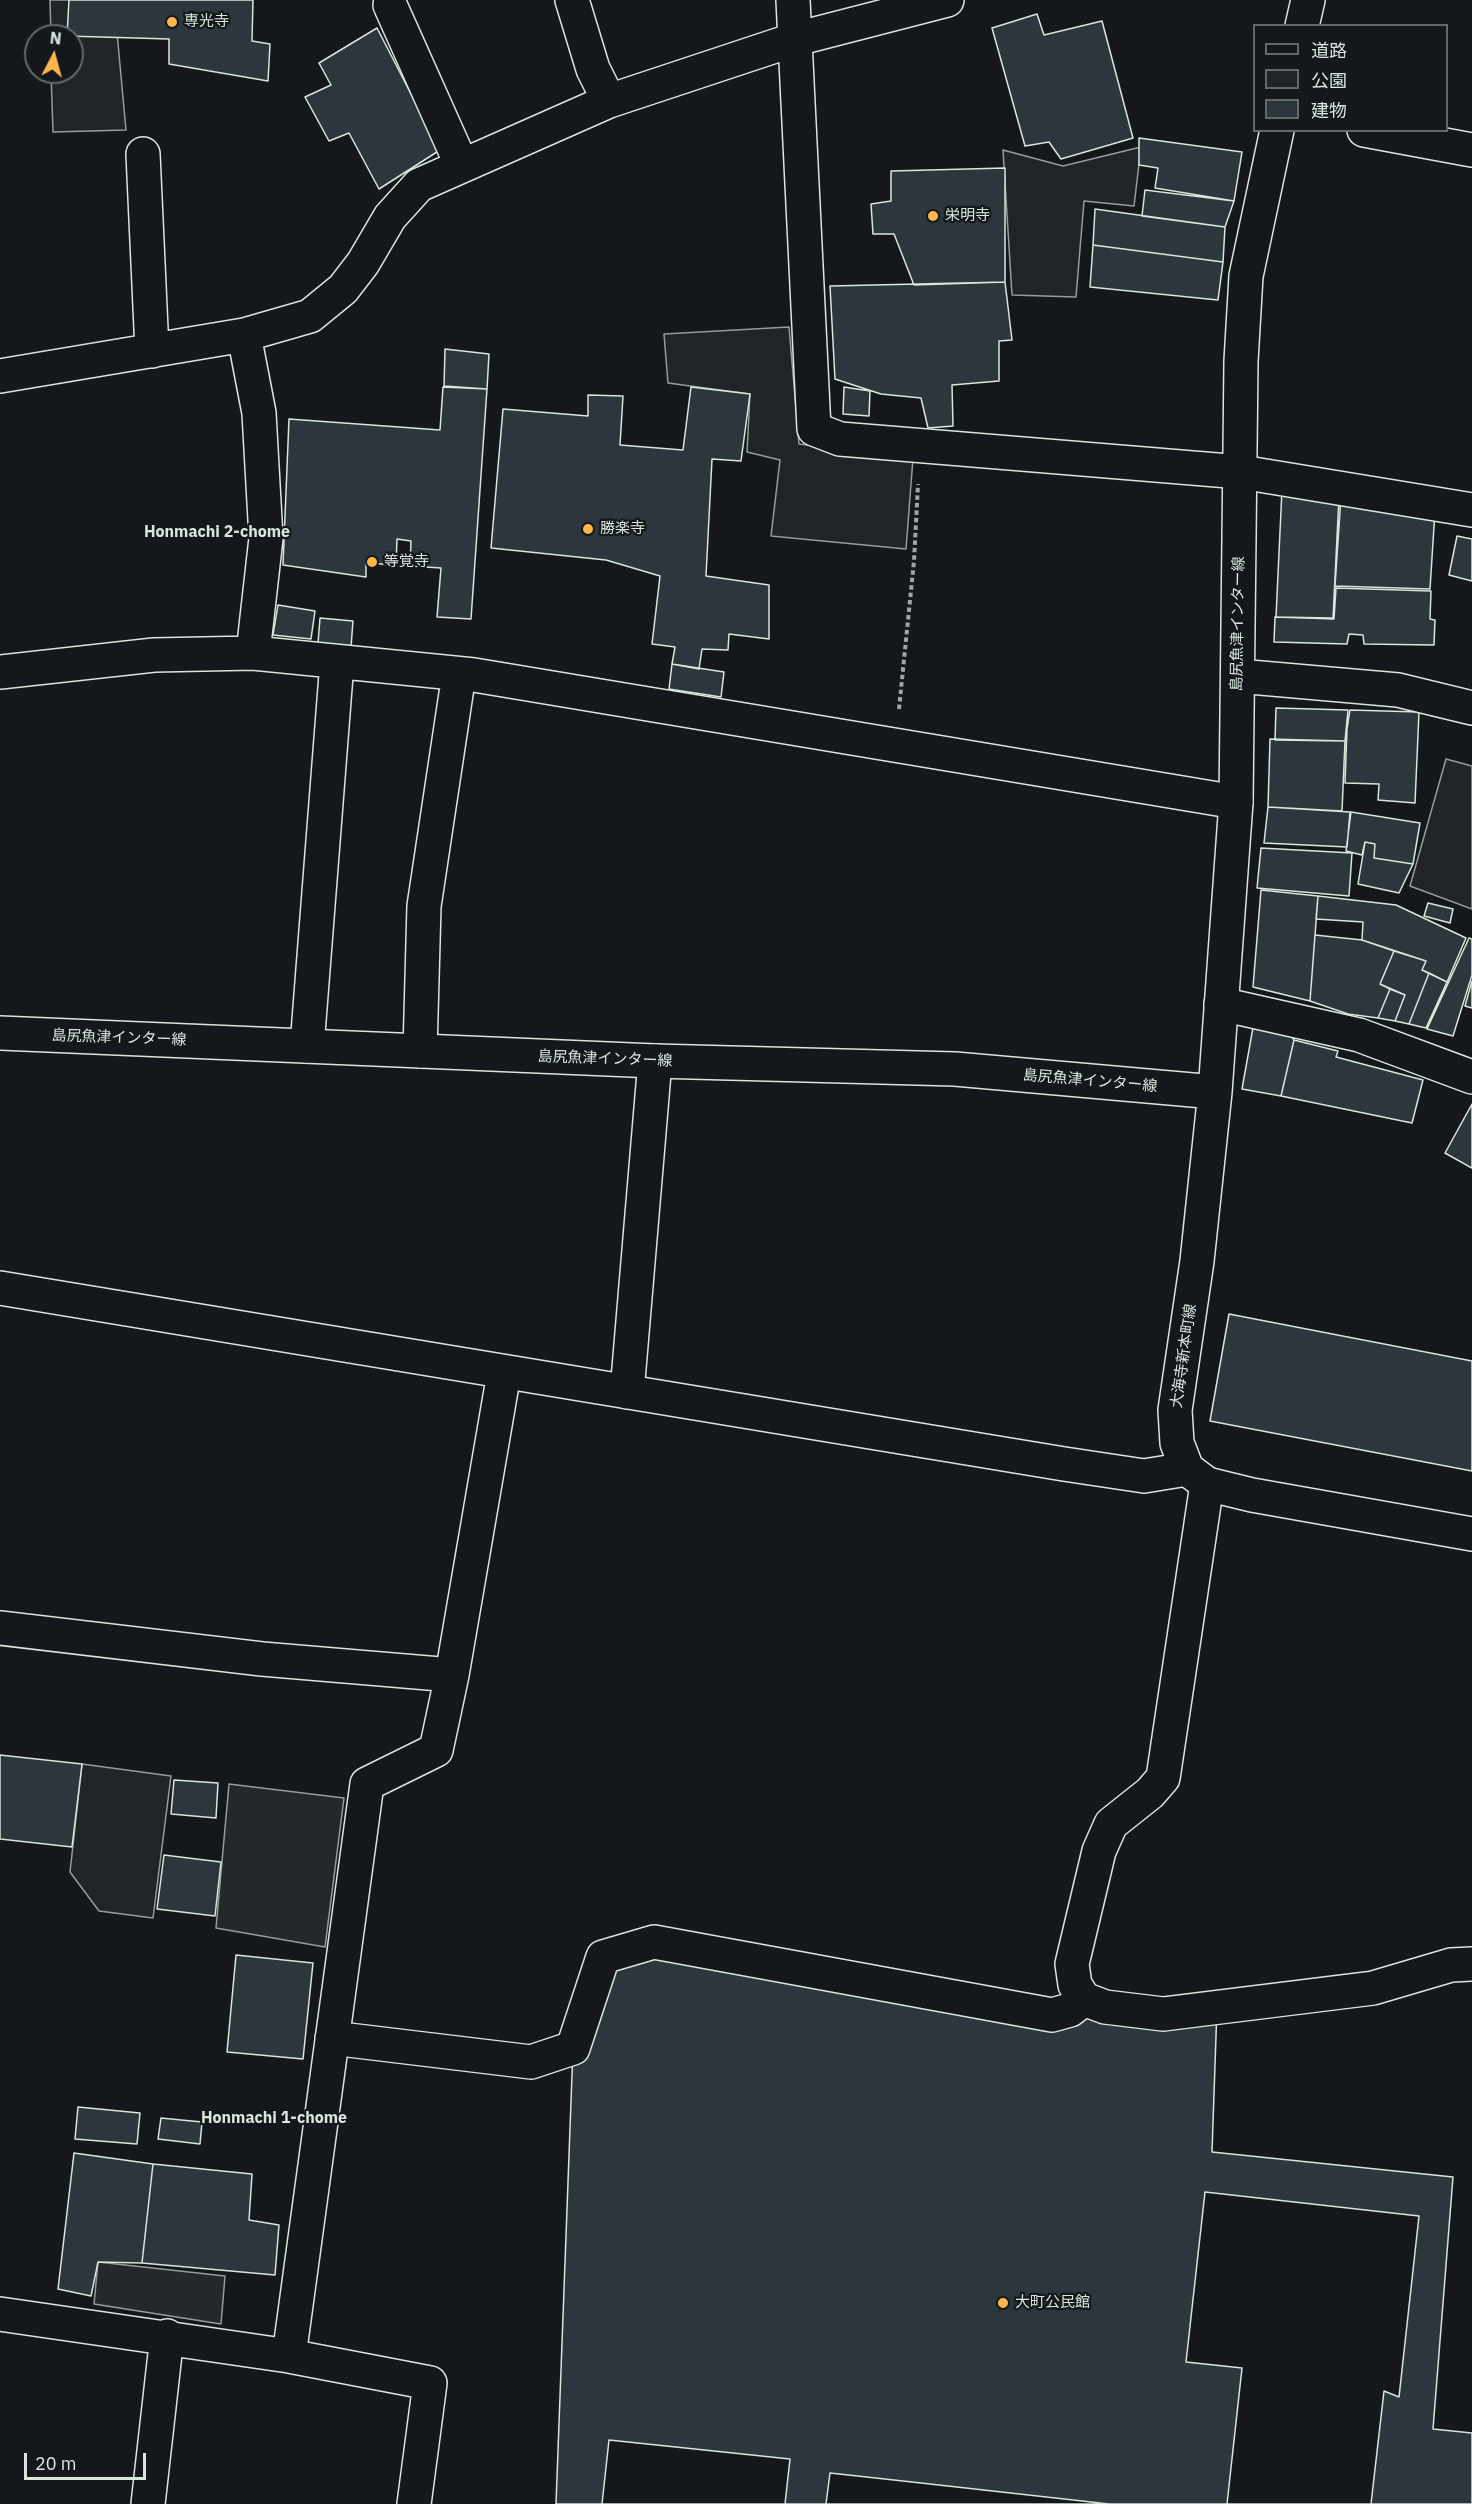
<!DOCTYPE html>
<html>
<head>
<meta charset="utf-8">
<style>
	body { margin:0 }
	#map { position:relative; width:1472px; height:2504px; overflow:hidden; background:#14181c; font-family:"IBM Plex Sans","Noto Sans JP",sans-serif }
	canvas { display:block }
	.legend { position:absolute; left:1253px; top:24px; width:195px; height:108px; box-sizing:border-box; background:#14181c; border:2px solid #626a69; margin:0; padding:8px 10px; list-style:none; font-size:18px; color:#d8e6dc }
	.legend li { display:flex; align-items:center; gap:12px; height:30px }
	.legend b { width:30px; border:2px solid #626a69 }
	.north { position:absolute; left:24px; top:24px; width:60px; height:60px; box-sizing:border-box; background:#14181c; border:2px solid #626a69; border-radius:50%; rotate:6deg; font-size:16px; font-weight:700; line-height:24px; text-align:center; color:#d8e6dc }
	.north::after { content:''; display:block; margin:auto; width:21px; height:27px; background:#ffb74d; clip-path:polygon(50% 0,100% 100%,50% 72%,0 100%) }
	.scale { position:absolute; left:24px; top:2453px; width:122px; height:27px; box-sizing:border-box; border:3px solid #d8e6dc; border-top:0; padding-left:8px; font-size:18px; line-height:21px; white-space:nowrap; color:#d8e6dc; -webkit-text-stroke:4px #14181c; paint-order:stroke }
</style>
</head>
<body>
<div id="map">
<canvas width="1472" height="2504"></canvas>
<ul class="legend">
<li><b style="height:8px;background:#14181c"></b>道路</li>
<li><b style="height:16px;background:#202428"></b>公園</li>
<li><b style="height:16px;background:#2c363c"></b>建物</li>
</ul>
<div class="north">N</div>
<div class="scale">20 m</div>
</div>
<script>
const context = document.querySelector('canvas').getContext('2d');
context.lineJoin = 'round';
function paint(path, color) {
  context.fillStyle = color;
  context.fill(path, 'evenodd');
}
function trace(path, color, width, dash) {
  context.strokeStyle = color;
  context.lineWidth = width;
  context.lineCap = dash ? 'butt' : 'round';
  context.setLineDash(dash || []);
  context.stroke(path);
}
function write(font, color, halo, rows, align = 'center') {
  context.font = font + ' "IBM Plex Sans","Noto Sans JP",sans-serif';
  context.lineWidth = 4.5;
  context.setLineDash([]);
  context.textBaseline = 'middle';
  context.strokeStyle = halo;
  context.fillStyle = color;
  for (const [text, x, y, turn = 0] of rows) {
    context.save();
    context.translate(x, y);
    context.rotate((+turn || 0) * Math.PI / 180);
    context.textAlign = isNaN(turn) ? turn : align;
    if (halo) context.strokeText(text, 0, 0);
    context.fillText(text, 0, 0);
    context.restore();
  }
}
const green = new Path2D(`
	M50 0H114L126 130 53 132 51 72H72V36H51Z
	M1141 147 1134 206 1084 201 1076 297 1012 295 1003 150 1063 166Z
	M789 327 799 444 913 458 906 549 771 536 780 460 747 452 750 394 668 383 664 334Z
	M1446 759 1472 766V909L1410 886Z
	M82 1764 171 1776 153 1918 99 1911 70 1872Z`);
paint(green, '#202428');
trace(green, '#939e99', 1.5);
const parking = new Path2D(`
	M229 1784 344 1798 325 1947 216 1928Z
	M98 2262 225 2276 221 2324 94 2304Z`);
paint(parking, '#24282b');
trace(parking, '#939e99', 1.5);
const building = new Path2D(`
	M69 0H253L252 41 270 44 268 81 169 64V39L67 36Z
	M1037 14 1044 35 1102 21 1133 138 1061 159 1049 142 1025 146 992 28Z
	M377 28 440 150 379 189 349 133 329 141 305 97 331 85 319 63Z
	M1139 138 1242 152 1234 201 1155 188 1158 168 1139 165Z
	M1005 168V282L914 285 894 234H873L871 204 891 201V171Z
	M1145 190 1234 201 1225 227 1142 216Z
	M1095 209 1225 227 1223 262 1093 245Z
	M1093 245 1223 262 1218 300 1090 287Z
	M1005 282 1012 340 999 341V381L952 385 953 426 928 428 921 398 881 394 835 379 830 286Z
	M445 349 489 354 487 389 444 386Z
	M443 387 487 389 471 619 437 617 441 568 410 566 411 541 397 539 396 566 366 562V577L283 565 289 419 440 430Z
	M691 387 750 394 741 461 712 459 706 576 769 585V639L729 634 728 650 702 649 699 669 672 664 675 647 652 644 660 576 606 560 491 548 503 409 588 416V395L623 396 620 445 683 450Z
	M844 387 870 391 869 416 843 414Z
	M1282 489 1339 497 1333 618 1276 617Z
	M1341 497 1435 511 1430 589 1335 586Z
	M1457 536 1472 539V581L1449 575Z
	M1336 588 1431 591 1430 619 1435 620 1434 645 1364 644 1363 635 1349 634 1347 644 1274 642 1275 617 1334 619Z
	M278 605 315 611 311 639 273 635Z
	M320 618 353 621 351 647 318 643Z
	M672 664 724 672 721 697 669 689Z
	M1276 708 1348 710 1345 741 1275 740Z
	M1350 710 1419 712 1415 803 1378 800 1379 784 1345 783 1347 729Z
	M1270 739 1345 741 1342 811 1268 807Z
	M1268 807 1350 812 1347 847 1264 843Z
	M1351 812 1420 823 1413 864 1374 858 1375 844 1365 842 1362 855 1346 851Z
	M1365 842 1375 844 1374 858 1413 864 1399 893 1358 884Z
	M1261 848 1352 853 1349 896 1257 888Z
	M1261 890 1318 896 1310 1001 1253 987Z
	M1318 896 1396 905 1466 938 1447 982 1422 970 1426 961 1362 940 1363 922 1316 919Z
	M1428 903 1453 909 1450 923 1424 916Z
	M1315 935 1362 940 1394 951 1380 984 1390 989 1378 1018 1348 1014 1310 1001Z
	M1469 938 1472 939V975L1453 1036 1427 1029Z
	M1394 951 1426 961 1422 970 1429 973 1409 1024 1395 1021 1405 995 1380 984Z
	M1429 973 1447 982 1426 1028 1409 1024Z
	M1472 981V1008L1465 1006Z
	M1390 989 1405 995 1395 1021 1378 1018Z
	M1254 1022 1289 1032 1294 1040 1281 1096 1242 1089Z
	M1294 1040 1338 1051 1336 1057 1423 1080 1412 1123 1281 1096Z
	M1472 1104V1168L1445 1153Z
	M1229 1314 1472 1361V1471L1210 1421Z
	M0 1755 82 1764 72 1847 0 1839Z
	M174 1780 218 1783 216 1818 171 1814Z
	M164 1855 221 1862 215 1916 157 1909Z
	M654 1942 1052 2015 1217 2007 1212 2152 1453 2177 1433 2429 1472 2433V2504H556L573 2048 603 1957Z
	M236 1955 313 1963 303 2059 227 2052Z
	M78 2107 140 2113 137 2144 75 2139Z
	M161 2118 202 2122 200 2144 158 2139Z
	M74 2153 153 2164 142 2263 98 2262 91 2296 58 2289Z
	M153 2164 252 2174 249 2220 279 2225 275 2275 142 2263Z
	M1205 2192 1419 2216 1399 2397 1384 2391 1371 2504H1227L1242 2368 1186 2362Z
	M609 2440 790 2459 785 2504H602Z
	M830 2473 921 2483 1109 2504H826Z`);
paint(building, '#2c363c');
trace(building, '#d8e6dc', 1.5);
const minor = new Path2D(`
	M572 0 593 69 609 101
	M793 0 814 429 840 439 1241 472 1472 510
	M390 5 462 166
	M1364 130 1472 150
	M143 154 152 351
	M244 335 259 413 266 538 253 653
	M0 376 244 335 310 316 343 289 363 263 390 217 419 185 609 101 796 39 947 0
	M0 672 154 655 253 653 474 675 1236 802
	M1238 676 1398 690 1472 708
	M1221 1004 1359 1035 1472 1077
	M307 1046 337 662
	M420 1051 424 906 459 674
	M0 1288 1064 1464 1144 1476 1187 1469
	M627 1392 655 1061
	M1207 1484 1163 1778 1150 1793 1111 1824 1099 1851 1072 1964 1075 1985 1084 1999 1105 2007 1163 2014 1373 1988 1451 1965 1472 1964
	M0 1628 262 1659 452 1675
	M332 2038 531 2062 573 2048 603 1957 654 1942 1052 2015 1070 2010 1084 1999
	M0 2314 289 2356 430 2383 414 2504
	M289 2356 367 1784 436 1750 452 1675 504 1373
	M148 2504 167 2336`);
const major = new Path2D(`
	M1302 26 1308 0
	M1277 130 1246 276 1241 361 1236 802 1215 1092 1197 1261 1175 1410 1177 1443 1187 1469 1207 1484 1252 1495 1472 1534
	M0 1033 655 1061 955 1069 1215 1092`);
trace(minor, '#d8e6dc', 36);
trace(major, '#d8e6dc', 36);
trace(new Path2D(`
	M899 709 914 561 918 484`), '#9da8a2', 4, [4.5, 3]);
trace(minor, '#14181c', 33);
trace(major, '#14181c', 33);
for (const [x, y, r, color] of [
	[172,22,6,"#ffb74d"],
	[933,216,6,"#ffb74d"],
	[588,529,6,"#ffb74d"],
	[372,562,6,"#ffb74d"],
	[1003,2303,6,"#ffb74d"]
]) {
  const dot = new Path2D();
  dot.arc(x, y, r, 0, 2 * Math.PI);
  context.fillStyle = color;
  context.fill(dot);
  trace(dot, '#14181c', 2);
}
write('15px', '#d8e6dc', '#14181c', [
	["専光寺",184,22],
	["栄明寺",945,216],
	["勝楽寺",600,529],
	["等覚寺",384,562],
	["大町公民館",1015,2303]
], 'left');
write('15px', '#d8e6dc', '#14181c', [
	["島尻魚津インター線",1238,624,-89],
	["島尻魚津インター線",119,1038,2],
	["島尻魚津インター線",605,1059,2],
	["島尻魚津インター線",1090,1081,5],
	["大海寺新本町線",1184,1356,-82]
]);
write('bold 16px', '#d8e6dc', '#14181c', [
	["Honmachi 2-chome",217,532],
	["Honmachi 1-chome",274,2118]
]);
</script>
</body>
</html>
